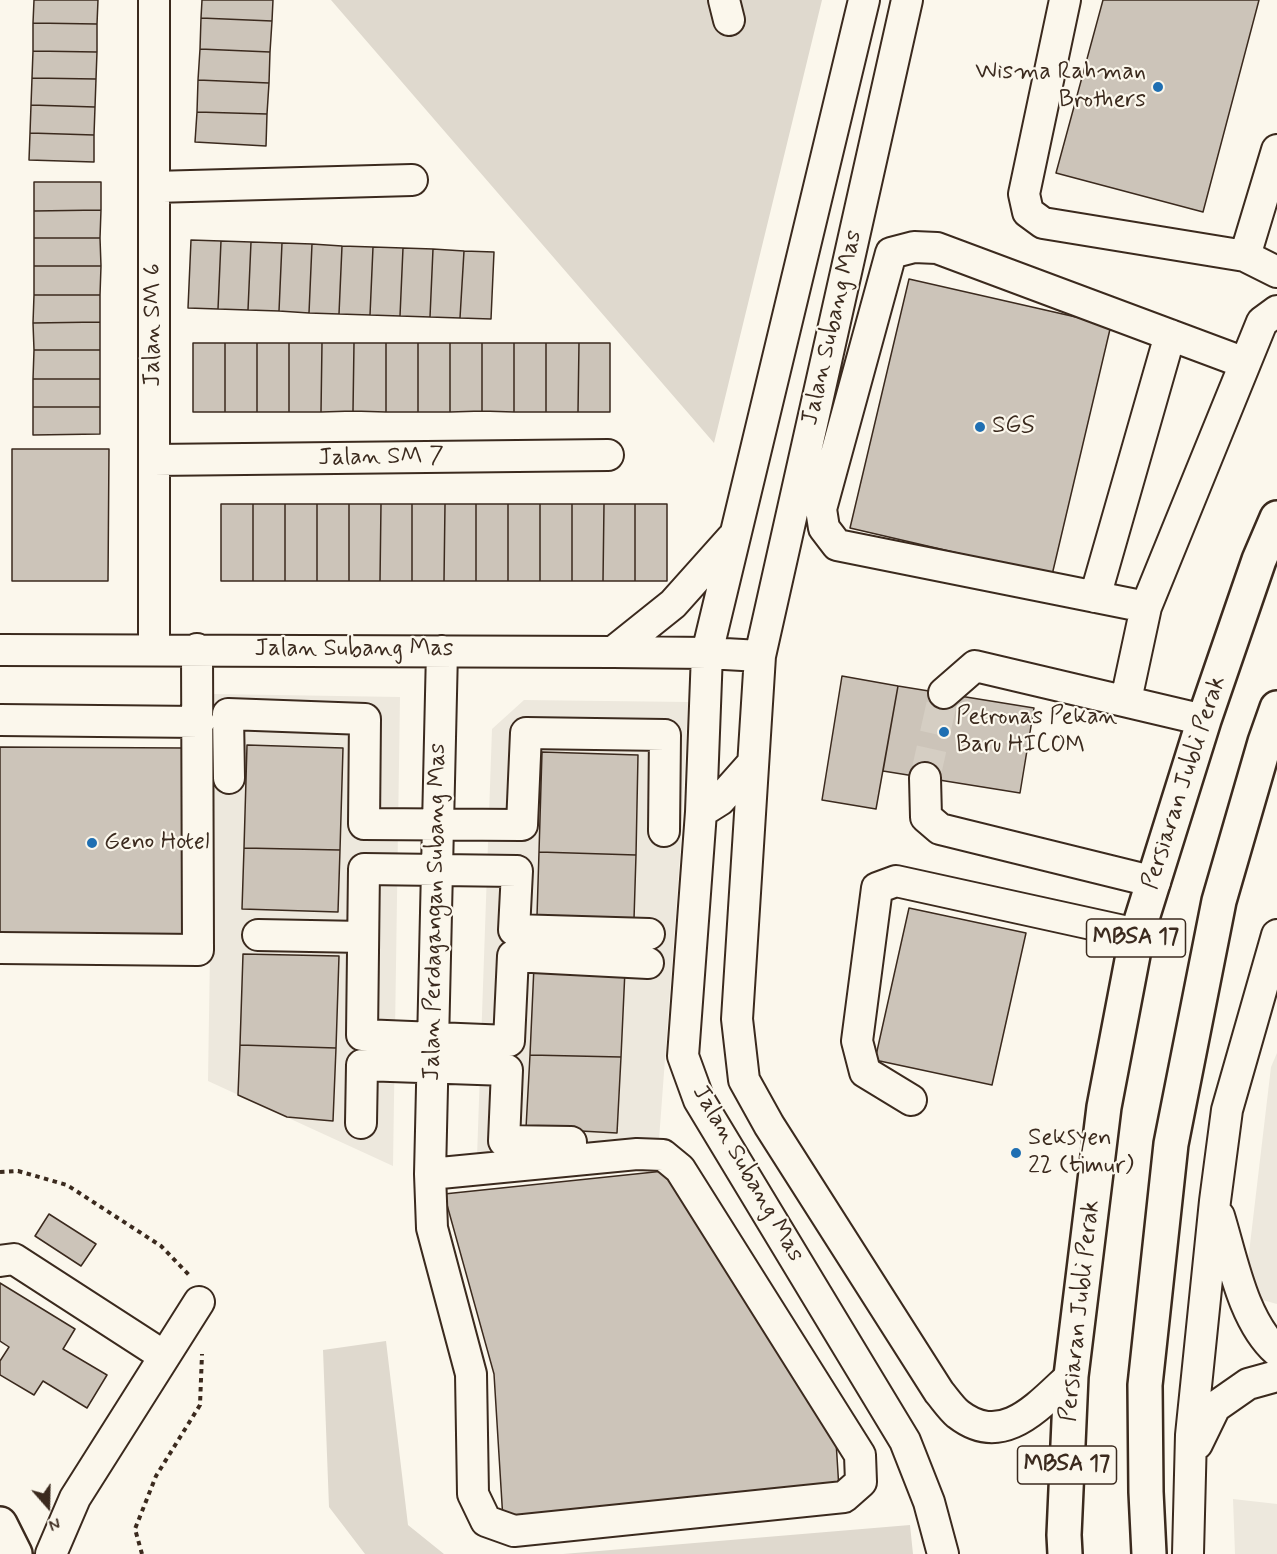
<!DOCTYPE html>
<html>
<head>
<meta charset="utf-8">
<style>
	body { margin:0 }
	#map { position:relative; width:1277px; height:1554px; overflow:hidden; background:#fbf7ec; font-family:Mynerve,sans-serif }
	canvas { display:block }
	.north { position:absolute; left:18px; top:1476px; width:60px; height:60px; -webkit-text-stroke:4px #fbf7ec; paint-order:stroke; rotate:160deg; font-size:16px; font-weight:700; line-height:24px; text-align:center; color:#3b2a1e }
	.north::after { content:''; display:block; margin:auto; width:21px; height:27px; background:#3b2a1e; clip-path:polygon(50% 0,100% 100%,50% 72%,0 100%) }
</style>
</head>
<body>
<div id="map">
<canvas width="1277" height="1554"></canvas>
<div class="north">N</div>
</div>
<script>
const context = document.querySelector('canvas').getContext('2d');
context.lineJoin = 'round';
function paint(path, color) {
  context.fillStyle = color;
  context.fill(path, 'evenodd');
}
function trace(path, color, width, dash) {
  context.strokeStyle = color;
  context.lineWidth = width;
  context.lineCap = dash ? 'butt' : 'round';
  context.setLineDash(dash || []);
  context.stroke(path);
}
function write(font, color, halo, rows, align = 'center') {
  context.font = font + ' Mynerve,sans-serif';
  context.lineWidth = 4.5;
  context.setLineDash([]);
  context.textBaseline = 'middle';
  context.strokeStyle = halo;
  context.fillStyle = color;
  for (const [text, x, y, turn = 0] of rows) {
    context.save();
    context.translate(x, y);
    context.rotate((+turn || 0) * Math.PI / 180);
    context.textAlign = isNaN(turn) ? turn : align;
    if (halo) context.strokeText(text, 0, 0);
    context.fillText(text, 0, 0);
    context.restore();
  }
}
paint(new Path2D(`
	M214 694 400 697 393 1166 208 1081Z
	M524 700 688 702 680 856 659 1140 477 1157 492 729Z
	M1277 1053V1304L1244 1295 1271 1067Z
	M1233 1499 1277 1504V1554H1235Z`), '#ede8dd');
paint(new Path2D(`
	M331 0H822L714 443Z
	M386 1341 408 1525 444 1554H365L329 1507 323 1350Z
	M910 1525 913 1554H563Z`), '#dfd9ce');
const building = new Path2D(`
	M34 0H98L97 24 33 23Z
	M202 0H273L272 21 201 18Z
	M1103 0H1259L1203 212 1056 173Z
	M201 18 272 21 270 52 200 49Z
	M33 23 97 24V52L33 51Z
	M200 49 270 52 269 83 198 80Z
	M33 51 97 52 96 79 32 78Z
	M32 78 96 79 95 107 31 105Z
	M198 80 269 83 267 114 197 112Z
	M31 105 95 107 94 135 30 133Z
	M197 112 267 114 266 146 195 142Z
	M30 133 94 135V162L29 160Z
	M34 182H101V210L34 211Z
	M101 210 100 238H34V211Z
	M34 238H100L101 266H34Z
	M191 240 221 241 218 309 188 308Z
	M221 241 251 242 248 310 218 309Z
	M251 242 282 243 279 311 248 310Z
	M282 243 312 244 309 313 279 311Z
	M312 244 342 246 339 314 309 313Z
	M342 246 373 247 370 315 339 314Z
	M373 247 403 248 400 316 370 315Z
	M403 248 433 249 430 317 400 316Z
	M433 249 464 251 460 318 430 317Z
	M464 251 494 252 491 319 460 318Z
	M34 266H101L100 295H34Z
	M909 279 1111 325 1052 575 850 528Z
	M34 295H100V322L33 323Z
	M100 322V350H34L33 323Z
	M193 343H225V412H193Z
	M225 343H257V412H225Z
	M257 343H289V412H257Z
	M289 343H322L321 412H289Z
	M322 343H354L353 411 321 412Z
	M354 343H386V412L353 411Z
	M386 343H418V412H386Z
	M418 343H450V412H418Z
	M450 343H482V411L450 412Z
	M482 343H514V412L482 411Z
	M514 343H546V412H514Z
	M546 343H579L578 412H546Z
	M579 343H610V412H578Z
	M34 350H100V379H33Z
	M33 379H100V407H33Z
	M33 407H100V434L33 435Z
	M12 449H109L108 581H12Z
	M221 504H253V581H221Z
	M253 504H285V581H253Z
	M285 504H317V581H285Z
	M317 504H349V581H317Z
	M349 504H381L380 581H349Z
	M381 504H412V581H380Z
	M412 504H445L444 581H412Z
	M445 504H476V581H444Z
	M476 504H508V581H476Z
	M508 504H540V581H508Z
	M540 504H572V581H540Z
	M572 504H604L603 581H572Z
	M604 504H635V581H603Z
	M635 504H667V581H635Z
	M842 676 898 686 876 809 822 800Z
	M898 686 1034 708 1020 793 883 771Z
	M247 745 343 748 340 850 244 848Z
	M0 747 185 748 184 938 0 937Z
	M542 752 638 755 636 855 539 852Z
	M244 848 340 850 338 912 242 909Z
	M539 852 636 855 634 919 537 916Z
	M909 908 1026 933 992 1085 875 1060Z
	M243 954 339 956 336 1048 240 1045Z
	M534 966 625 970 621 1057 530 1055Z
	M240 1045 336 1048 333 1121 287 1117 238 1095Z
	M530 1055 621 1057 617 1133 526 1128Z
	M664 1171 836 1441 839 1489 503 1520 494 1374 444 1194Z
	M49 1214 96 1244 81 1266 35 1236Z
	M0 1283 75 1329 63 1349 107 1375 87 1408 43 1381 34 1395 0 1375V1361L9 1347 0 1341Z`);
paint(building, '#ccc4b9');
trace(building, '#3b2a1e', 1.5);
trace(new Path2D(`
	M925 778 944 693`), '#d5cec3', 30, [30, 15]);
const minor = new Path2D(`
	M724 0 729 20
	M864 0 707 653 701 812 683 1056 699 1100 905 1441 929 1502 943 1554
	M907 0 760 656 737 1019 744 1080 769 1125 939 1392C945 1399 951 1408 958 1414 1003 1449 1038 1406 1071 1376
	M1065 0 1024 194 1028 212 1043 223 1245 256 1277 272
	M154 187 412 180
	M1245 256 1277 150
	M154 460 608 455
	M1095 597 1170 335
	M1146 607 837 545 824 528 821 509 891 253 914 247 937 248 1245 363
	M0 650 613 652 707 653 760 656
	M154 650V0
	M613 652 673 604 732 538
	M944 693 975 666 1204 720
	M1126 700 1146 607 1262 322 1277 311
	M0 720 199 722
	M229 778 228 714 365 719 364 824 522 825 526 733 665 735 664 831
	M925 778 926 817 940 829 1155 882
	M701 812 720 800 752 764
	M258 935 363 937
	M0 948 198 950 197 649
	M648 963 513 956 509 1041 362 1035 364 869 517 871 514 930 649 934
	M911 1100 865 1072 857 1041 877 888 896 881 1137 934
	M361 1123 362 1065 507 1070 504 1141 571 1142
	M430 1174 637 1154 663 1155 680 1169 860 1455 861 1482 844 1497 514 1531 486 1521 473 1494 471 1374 432 1228 430 1174 442 651
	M1219 1216C1232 1258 1243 1321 1277 1351
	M0 1261 14 1259 164 1356
	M1197 1444 1215 1407 1248 1384 1277 1376
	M51 1554 75 1498 199 1302
	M1188 1554 1191 1435 1215 1201 1227 1110 1277 935`);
const major = new Path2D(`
	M1065 1554 1064 1535 1071 1376 1104 1107 1137 934 1204 720 1259 560 1277 518
	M1149 1554 1146 1492 1145 1385 1171 1144 1219 901 1265 742 1277 708`);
const highway = new Path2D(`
	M0 1524 15 1554`);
trace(minor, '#3b2a1e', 34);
trace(major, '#3b2a1e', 38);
trace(highway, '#3b2a1e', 38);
trace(new Path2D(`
	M0 1172 18 1171 67 1185 161 1246 189 1275
	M142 1554 135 1529 156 1476 200 1405 202 1354`), '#3b2a1e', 4, [4.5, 4.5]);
trace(minor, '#fbf7ec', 30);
trace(major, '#fbf7ec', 33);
trace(highway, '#fbf7ec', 33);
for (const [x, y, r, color] of [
	[1158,87,6,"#1f6fb2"],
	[980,427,6,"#1f6fb2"],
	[944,732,6,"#1f6fb2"],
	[92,843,6,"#1f6fb2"],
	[1016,1153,6,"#1f6fb2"]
]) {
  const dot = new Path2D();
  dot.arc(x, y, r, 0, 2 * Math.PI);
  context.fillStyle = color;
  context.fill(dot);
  trace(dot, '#fbf7ec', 2);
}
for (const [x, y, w] of [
	[1136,938,99],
	[1067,1465,99]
]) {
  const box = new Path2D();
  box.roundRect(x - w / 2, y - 19, w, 38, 4.5);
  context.fillStyle = '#fbf7ec';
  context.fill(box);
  trace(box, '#3b2a1e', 1.5);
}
write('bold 22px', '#3b2a1e', null, [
	["MBSA 17",1136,938],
	["MBSA 17",1067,1465]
]);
write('24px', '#3b2a1e', '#fbf7ec', [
	["Wisma Rahman",1146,73,"right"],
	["Brothers",1146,101,"right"],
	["SGS",992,427],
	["Petronas Pekan",956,718],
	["Baru HICOM",956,746],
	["Geno Hotel",104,843],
	["Seksyen",1028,1139],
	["22 (timur)",1028,1167]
], 'left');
write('24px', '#3b2a1e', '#fbf7ec', [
	["Jalan SM 6",154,325,-90],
	["Jalan Subang Mas",833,328,-77],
	["Jalan SM 7",381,458,-1],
	["Jalan Subang Mas",354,650],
	["Persiaran Jubli Perak",1185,783,-72],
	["Jalan Perdagangan Subang Mas",436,912,-89],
	["Jalan Subang Mas",747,1174,60],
	["Persiaran Jubli Perak",1081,1311,-84]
]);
</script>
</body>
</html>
